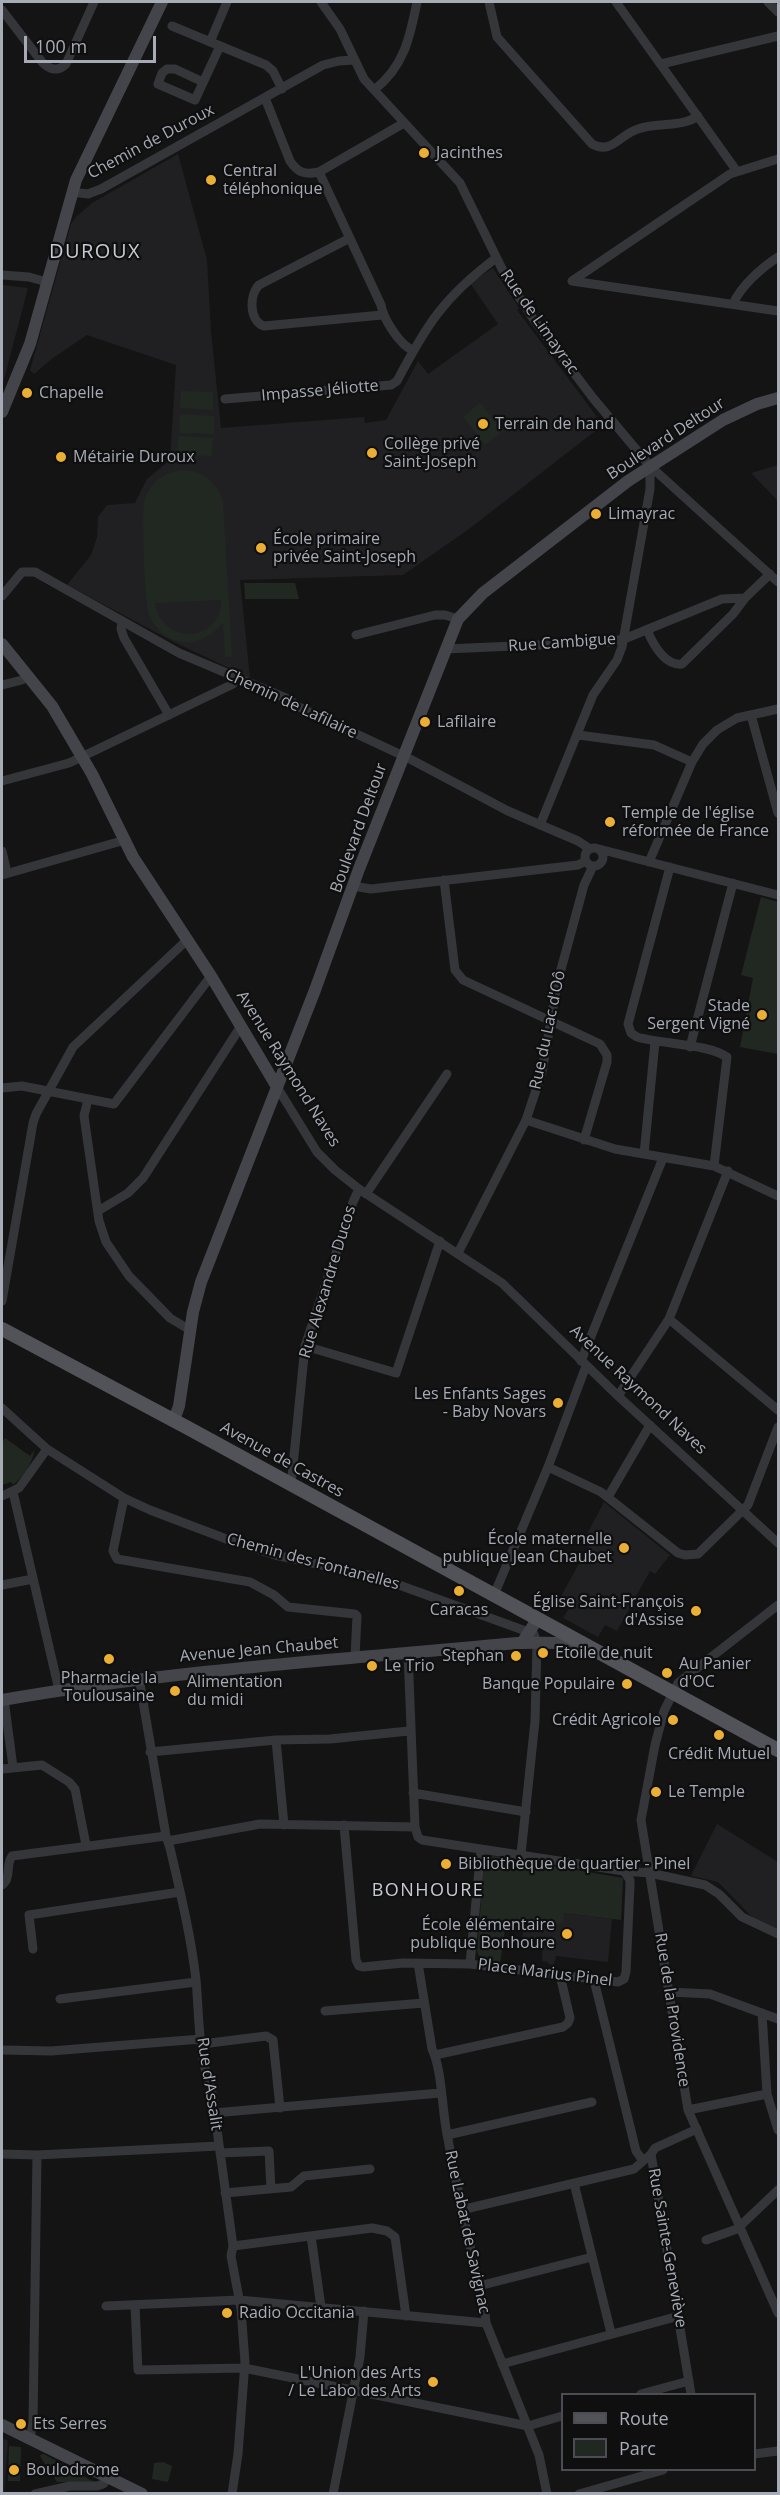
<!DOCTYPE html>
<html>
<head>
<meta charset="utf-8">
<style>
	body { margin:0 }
	#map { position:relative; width:780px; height:2495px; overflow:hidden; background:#141415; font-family:"Open Sans",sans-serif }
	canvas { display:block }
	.frame { position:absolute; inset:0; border:3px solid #a6abb5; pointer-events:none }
	.legend { position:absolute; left:561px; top:2393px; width:195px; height:78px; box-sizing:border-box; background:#0f0f10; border:2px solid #4b4d52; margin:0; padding:8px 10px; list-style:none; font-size:18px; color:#a6abb5 }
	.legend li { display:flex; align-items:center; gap:12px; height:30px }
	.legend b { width:30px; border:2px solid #4b4d52 }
	.scale { position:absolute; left:24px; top:36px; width:132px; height:27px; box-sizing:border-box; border:3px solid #a6abb5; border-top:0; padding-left:8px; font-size:18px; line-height:21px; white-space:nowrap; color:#a6abb5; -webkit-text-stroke:4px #0f0f10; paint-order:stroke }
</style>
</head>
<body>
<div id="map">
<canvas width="780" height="2495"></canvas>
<div class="frame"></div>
<ul class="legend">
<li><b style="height:8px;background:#515359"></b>Route</li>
<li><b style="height:16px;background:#202821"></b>Parc</li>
</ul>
<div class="scale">100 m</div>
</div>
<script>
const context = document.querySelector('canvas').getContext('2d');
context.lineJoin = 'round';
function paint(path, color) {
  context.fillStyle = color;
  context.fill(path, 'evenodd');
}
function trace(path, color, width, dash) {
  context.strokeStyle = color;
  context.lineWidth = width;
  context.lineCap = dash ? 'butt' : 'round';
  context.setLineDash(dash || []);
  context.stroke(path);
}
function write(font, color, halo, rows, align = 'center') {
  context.font = font + ' "Open Sans",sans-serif';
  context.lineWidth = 4.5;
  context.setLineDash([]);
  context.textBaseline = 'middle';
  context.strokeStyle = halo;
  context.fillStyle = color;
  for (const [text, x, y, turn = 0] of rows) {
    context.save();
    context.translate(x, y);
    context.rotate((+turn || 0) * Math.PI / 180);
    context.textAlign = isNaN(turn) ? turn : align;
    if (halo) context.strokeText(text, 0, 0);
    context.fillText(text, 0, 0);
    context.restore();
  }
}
paint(new Path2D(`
	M178 154 207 260 211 331 221 428 364 417 365 423 386 420 418 361 428 374 498 324 470 283 493 268 519 308 517 310 603 425 469 529 403 575 240 580 250 678 176 643 67 585 91 555 97 537 98 517 107 505 135 503 147 479 170 460 176 365 87 335 53 358 34 374 30 370 71 224 76 217 92 203Z
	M2 285 28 288 2 387Z
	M778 465V501L751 473Z
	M604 1502 670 1555 655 1574 650 1571 617 1631 605 1625 598 1637 563 1618 570 1607 559 1600 592 1540 586 1536Z
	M717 1824 778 1862V1930L756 1921 718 1882 691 1876Z
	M564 1913 612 1919 608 1962 556 1956 554 1965 549 1964 548 1962 542 1961 543 1942 522 1940 524 1924 552 1927Z
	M2 2438 8 2441 4 2493H2Z`), '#202022');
paint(new Path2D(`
	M181 391 213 392V410L180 408Z
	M480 403 503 431 485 445 463 417Z
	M180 414 214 416V434L179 433Z
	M178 436 213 438 212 456 177 455Z
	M181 470C201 470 216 481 223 501L232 657H225L223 623C212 635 199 644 183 642 168 640 156 630 150 617 144 603 142 519 144 501 150 483 162 473 181 470ZM221 600C223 642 161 647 155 603Z
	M244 583H295L299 599H245Z
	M761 897 778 902V1054L740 1047 753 978 741 975Z
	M5 1438 30 1456 34 1450C34 1462 22 1478 13 1485L11 1482 2 1485V1443Z
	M493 1856 623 1878 621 1920 564 1913 563 1922 552 1927 506 1922 500 1964C490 1962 481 1962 477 1952L484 1863Z
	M9 2446 21 2447 20 2481H8Z
	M44 2454 94 2482H57L41 2458 40 2455Z
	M163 2462 172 2466 168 2482 152 2479 154 2463Z`), '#202821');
trace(new Path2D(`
	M321 2 340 29 364 79 460 183 506 277 534 320 593 398 650 466 778 582
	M489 2 497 37 592 144C612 155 620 134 638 129 657 122 681 128 698 116
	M616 2 736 170
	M768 2 778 12
	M2 10 42 62C50 70 58 72 66 64L94 2
	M172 26 266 65 273 71 282 89
	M210 42 227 2
	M661 64 778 36
	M203 82 175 69H167L162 73 158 84 195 100 220 46
	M374 90C404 67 410 37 417 2
	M265 98 290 161C298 173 305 175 319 172L404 123
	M319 172 381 305C383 318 400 346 413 350
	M72 192 88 194 101 189 323 65 339 61 354 60
	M350 238 259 285C249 295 249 321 264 326L382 315
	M2 275 29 277 47 282
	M572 281 730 174 778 159
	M572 281 778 311
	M733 304C741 286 761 268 778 257
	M225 399 391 385 397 381C427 324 444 297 496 258
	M2 596 22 572H35L179 653 288 699 299 707 410 759 508 811 578 841 590 849
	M122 622 121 629 124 638 169 715
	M647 630C653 644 665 666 682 664L733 614 745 598
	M356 635 435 615H445L458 619
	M445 649 609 642 624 639 722 599 745 598 770 574
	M2 685 22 680 27 676
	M751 715 778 813
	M578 735 654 745 692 762
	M2 781 69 763 233 684 236 679
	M540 825 593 695 617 660 622 647 650 489V466
	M585 857a9 9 0 1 1 18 0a9 9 0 1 1-18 0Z
	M599 849 778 895
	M2 851 7 873
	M649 862 692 762 703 744 717 730 737 718 778 709
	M670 867 628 1024 631 1033 637 1037C661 1044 708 1044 727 1057L714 1166
	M2 875 125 840
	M444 880 455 970 463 980 600 1044 607 1055V1062L584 1140
	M353 886 371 889 578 865 586 861
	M690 1047 733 883
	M277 1087 317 1152 335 1170 359 1189 502 1283 618 1396 778 1543
	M2 1088 22 1086 114 1104 211 976
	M88 1099 84 1116 99 1221 106 1242 129 1276 170 1318 190 1330
	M526 1120 615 1149 714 1166 778 1196
	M644 1154 655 1042
	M366 1194 447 1074
	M98 1211 128 1193 143 1178 241 1026
	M458 1253 526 1120 542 1072 557 984 584 885 593 866
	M2 1301 33 1123 36 1114 73 1047 187 940
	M669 1319 778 1410
	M305 1346 396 1373 440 1241
	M581 1361 663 1158
	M618 1396 669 1319 728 1171
	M2 1408 47 1449 124 1498 150 1510 229 1540 275 1555 377 1577 534 1634 537 1644 535 1721 521 1854
	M548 1467 601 1492 678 1553 685 1555 698 1554 748 1505 778 1427
	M289 1483 292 1476 305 1346 353 1202 359 1189
	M13 1492 59 1690
	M2 1496 19 1488 47 1449
	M608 1497 650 1425
	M124 1498 113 1551 117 1559 250 1582 274 1595 288 1607 355 1614 357 1616 355 1658
	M2 1585 33 1579
	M494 1595 548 1467 586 1366
	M778 1605 678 1683 664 1711 655 1745 641 1820 688 2110 778 2313
	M408 1653 415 1827 418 1837 422 1840 624 1871 650 1873 705 1885 719 1894 742 1917 778 1934
	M139 1678 166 1836 170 1848C180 1891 191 1936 196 1980 199 2010 198 2059 211 2086L233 2246 231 2256 241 2309 245 2362 238 2454 232 2494
	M4 1699 13 1767
	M276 1740 284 1825
	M150 1752 276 1740 330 1739 409 1731
	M2 1769 42 1765 69 1782 75 1789 86 1845
	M413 1793 526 1812
	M344 1825 356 1960 359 1966 363 1967 403 1963 470 1964 618 1982 624 1979 626 1972 630 1885V1880L624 1871
	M168 1841 260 1824 415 1827
	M2 1885C12 1877 5 1866 12 1856L166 1836
	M33 1949 29 1915 180 1892
	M418 1963 432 2049C442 2069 442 2110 447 2134 458 2194 472 2254 485 2313L486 2323 539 2455 547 2494
	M470 1964 481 1849
	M594 1980 636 2151 643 2161
	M669 1992 710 1994 778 2019
	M60 1999 196 1982
	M325 2011 424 2003
	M762 2013 767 2094 778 2130
	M202 2044 266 2036 273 2040 280 2108
	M2 2050 51 2051 201 2039
	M435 2055 563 2027 568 2023 570 2018 560 1975
	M688 2110 767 2094
	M214 2113 440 2093
	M447 2135 592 2102
	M220 2153 269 2151 271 2189
	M2 2154 37 2155 219 2146
	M574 2183 611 2333
	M225 2193 291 2187 304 2176 370 2169
	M461 2210 634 2169 651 2154
	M311 2236 321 2307
	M706 2240 737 2229 778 2190
	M233 2246 372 2228 387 2231 395 2237 406 2316
	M479 2286 592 2257
	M135 2305 138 2370 244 2368 528 2426 562 2416
	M106 2306 239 2300 486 2323
	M502 2364 679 2316
	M641 2394 689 2381
	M691 2394 651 2154 655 2148 697 2129
	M30 2438 33 2423 37 2155
	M754 2454 778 2451
	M35 2494 70 2486H97L103 2484 108 2478
	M333 2494 360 2357 364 2311
	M579 2494 663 2470`), '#35363a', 9);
trace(new Path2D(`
	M2 412 30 344 76 180 162 2
	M2 644 52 706 92 774 133 857 211 976 277 1087
	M174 1420 179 1406 193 1312 201 1282 315 990 359 869 458 619 483 593 628 481 723 420 757 404 778 398
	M522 1643 538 1618
	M2 1700C173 1670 345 1659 518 1643 539 1642 561 1644 582 1642
	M2 2425 142 2494`), '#43454a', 12);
trace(new Path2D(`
	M2 1329 188 1428 778 1750`), '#515359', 14);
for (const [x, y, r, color] of [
	[424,153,6,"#ebaf36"],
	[211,180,6,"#ebaf36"],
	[27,393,6,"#ebaf36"],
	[483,424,6,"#ebaf36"],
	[372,453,6,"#ebaf36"],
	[61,457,6,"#ebaf36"],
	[596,514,6,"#ebaf36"],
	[261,548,6,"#ebaf36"],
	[425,722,6,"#ebaf36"],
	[610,822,6,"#ebaf36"],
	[762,1015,6,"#ebaf36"],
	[558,1403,6,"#ebaf36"],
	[624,1548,6,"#ebaf36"],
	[459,1591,6,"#ebaf36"],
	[696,1611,6,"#ebaf36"],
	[543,1653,6,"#ebaf36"],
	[516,1656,6,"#ebaf36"],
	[109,1659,6,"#ebaf36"],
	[372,1666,6,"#ebaf36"],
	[667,1673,6,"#ebaf36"],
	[627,1684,6,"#ebaf36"],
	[175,1691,6,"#ebaf36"],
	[673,1720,6,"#ebaf36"],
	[719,1735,6,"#ebaf36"],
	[656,1792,6,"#ebaf36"],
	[446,1864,6,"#ebaf36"],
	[567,1934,6,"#ebaf36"],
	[227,2313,6,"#ebaf36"],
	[433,2382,6,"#ebaf36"],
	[21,2424,6,"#ebaf36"],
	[14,2470,6,"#ebaf36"]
]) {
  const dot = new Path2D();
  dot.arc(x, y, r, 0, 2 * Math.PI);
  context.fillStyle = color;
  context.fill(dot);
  trace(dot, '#0f0f10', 2);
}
write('16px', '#a6abb5', '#0f0f10', [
	["Chemin de Duroux",151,142,-28],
	["Rue de Limayrac",539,322,55],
	["Impasse Jéliotte",320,391,-5],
	["Boulevard Deltour",666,439,-33],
	["Rue Cambigue",562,643,-4],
	["Chemin de Lafilaire",291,704,25],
	["Boulevard Deltour",359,828,-70],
	["Rue du Lac d'Oô",548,1030,-78],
	["Avenue Raymond Naves",288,1069,58],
	["Rue Alexandre Ducos",328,1282,-73],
	["Avenue Raymond Naves",638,1390,43],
	["Avenue de Castres",282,1460,29],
	["Chemin des Fontanelles",313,1562,15],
	["Avenue Jean Chaubet",259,1650,-5],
	["Place Marius Pinel",545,1973,7],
	["Rue de la Providence",672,2010,81],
	["Rue d'Assalit",209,2084,81],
	["Rue Labat de Savignac",467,2232,78],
	["Rue Sainte-Geneviève",667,2248,80]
]);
write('16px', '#a6abb5', '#0f0f10', [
	["Jacinthes",436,153],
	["Central",223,171],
	["téléphonique",223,189],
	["Chapelle",39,393],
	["Terrain de hand",495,424],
	["Collège privé",384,444],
	["Saint-Joseph",384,462],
	["Métairie Duroux",73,457],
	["Limayrac",608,514],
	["École primaire",273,539],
	["privée Saint-Joseph",273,557],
	["Lafilaire",437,722],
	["Temple de l'église",622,813],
	["réformée de France",622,831],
	["Stade",750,1006,"right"],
	["Sergent Vigné",750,1024,"right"],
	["Les Enfants Sages",546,1394,"right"],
	["- Baby Novars",546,1412,"right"],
	["École maternelle",612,1539,"right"],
	["publique Jean Chaubet",612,1557,"right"],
	["Église Saint-François",684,1602,"right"],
	["d'Assise",684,1620,"right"],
	["Caracas",459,1610,"center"],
	["Etoile de nuit",555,1653],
	["Stephan",504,1656,"right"],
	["Au Panier",679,1664],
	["d'OC",679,1682],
	["Le Trio",384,1666],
	["Pharmacie la",109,1678,"center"],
	["Toulousaine",109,1696,"center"],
	["Alimentation",187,1682],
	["du midi",187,1700],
	["Banque Populaire",615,1684,"right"],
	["Crédit Agricole",661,1720,"right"],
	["Crédit Mutuel",719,1754,"center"],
	["Le Temple",668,1792],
	["Bibliothèque de quartier - Pinel",458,1864],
	["École élémentaire",555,1925,"right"],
	["publique Bonhoure",555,1943,"right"],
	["Radio Occitania",239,2313],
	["L'Union des Arts",421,2373,"right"],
	["/ Le Labo des Arts",421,2391,"right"],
	["Ets Serres",33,2424],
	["Boulodrome",26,2470]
], 'left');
context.letterSpacing = '1.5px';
write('18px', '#c7cad2', '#0f0f10', [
	["BONHOURE",428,1891]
]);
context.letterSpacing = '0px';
context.letterSpacing = '1.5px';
write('20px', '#c7cad2', '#0f0f10', [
	["DUROUX",95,252]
]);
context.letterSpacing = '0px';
</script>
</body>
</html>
